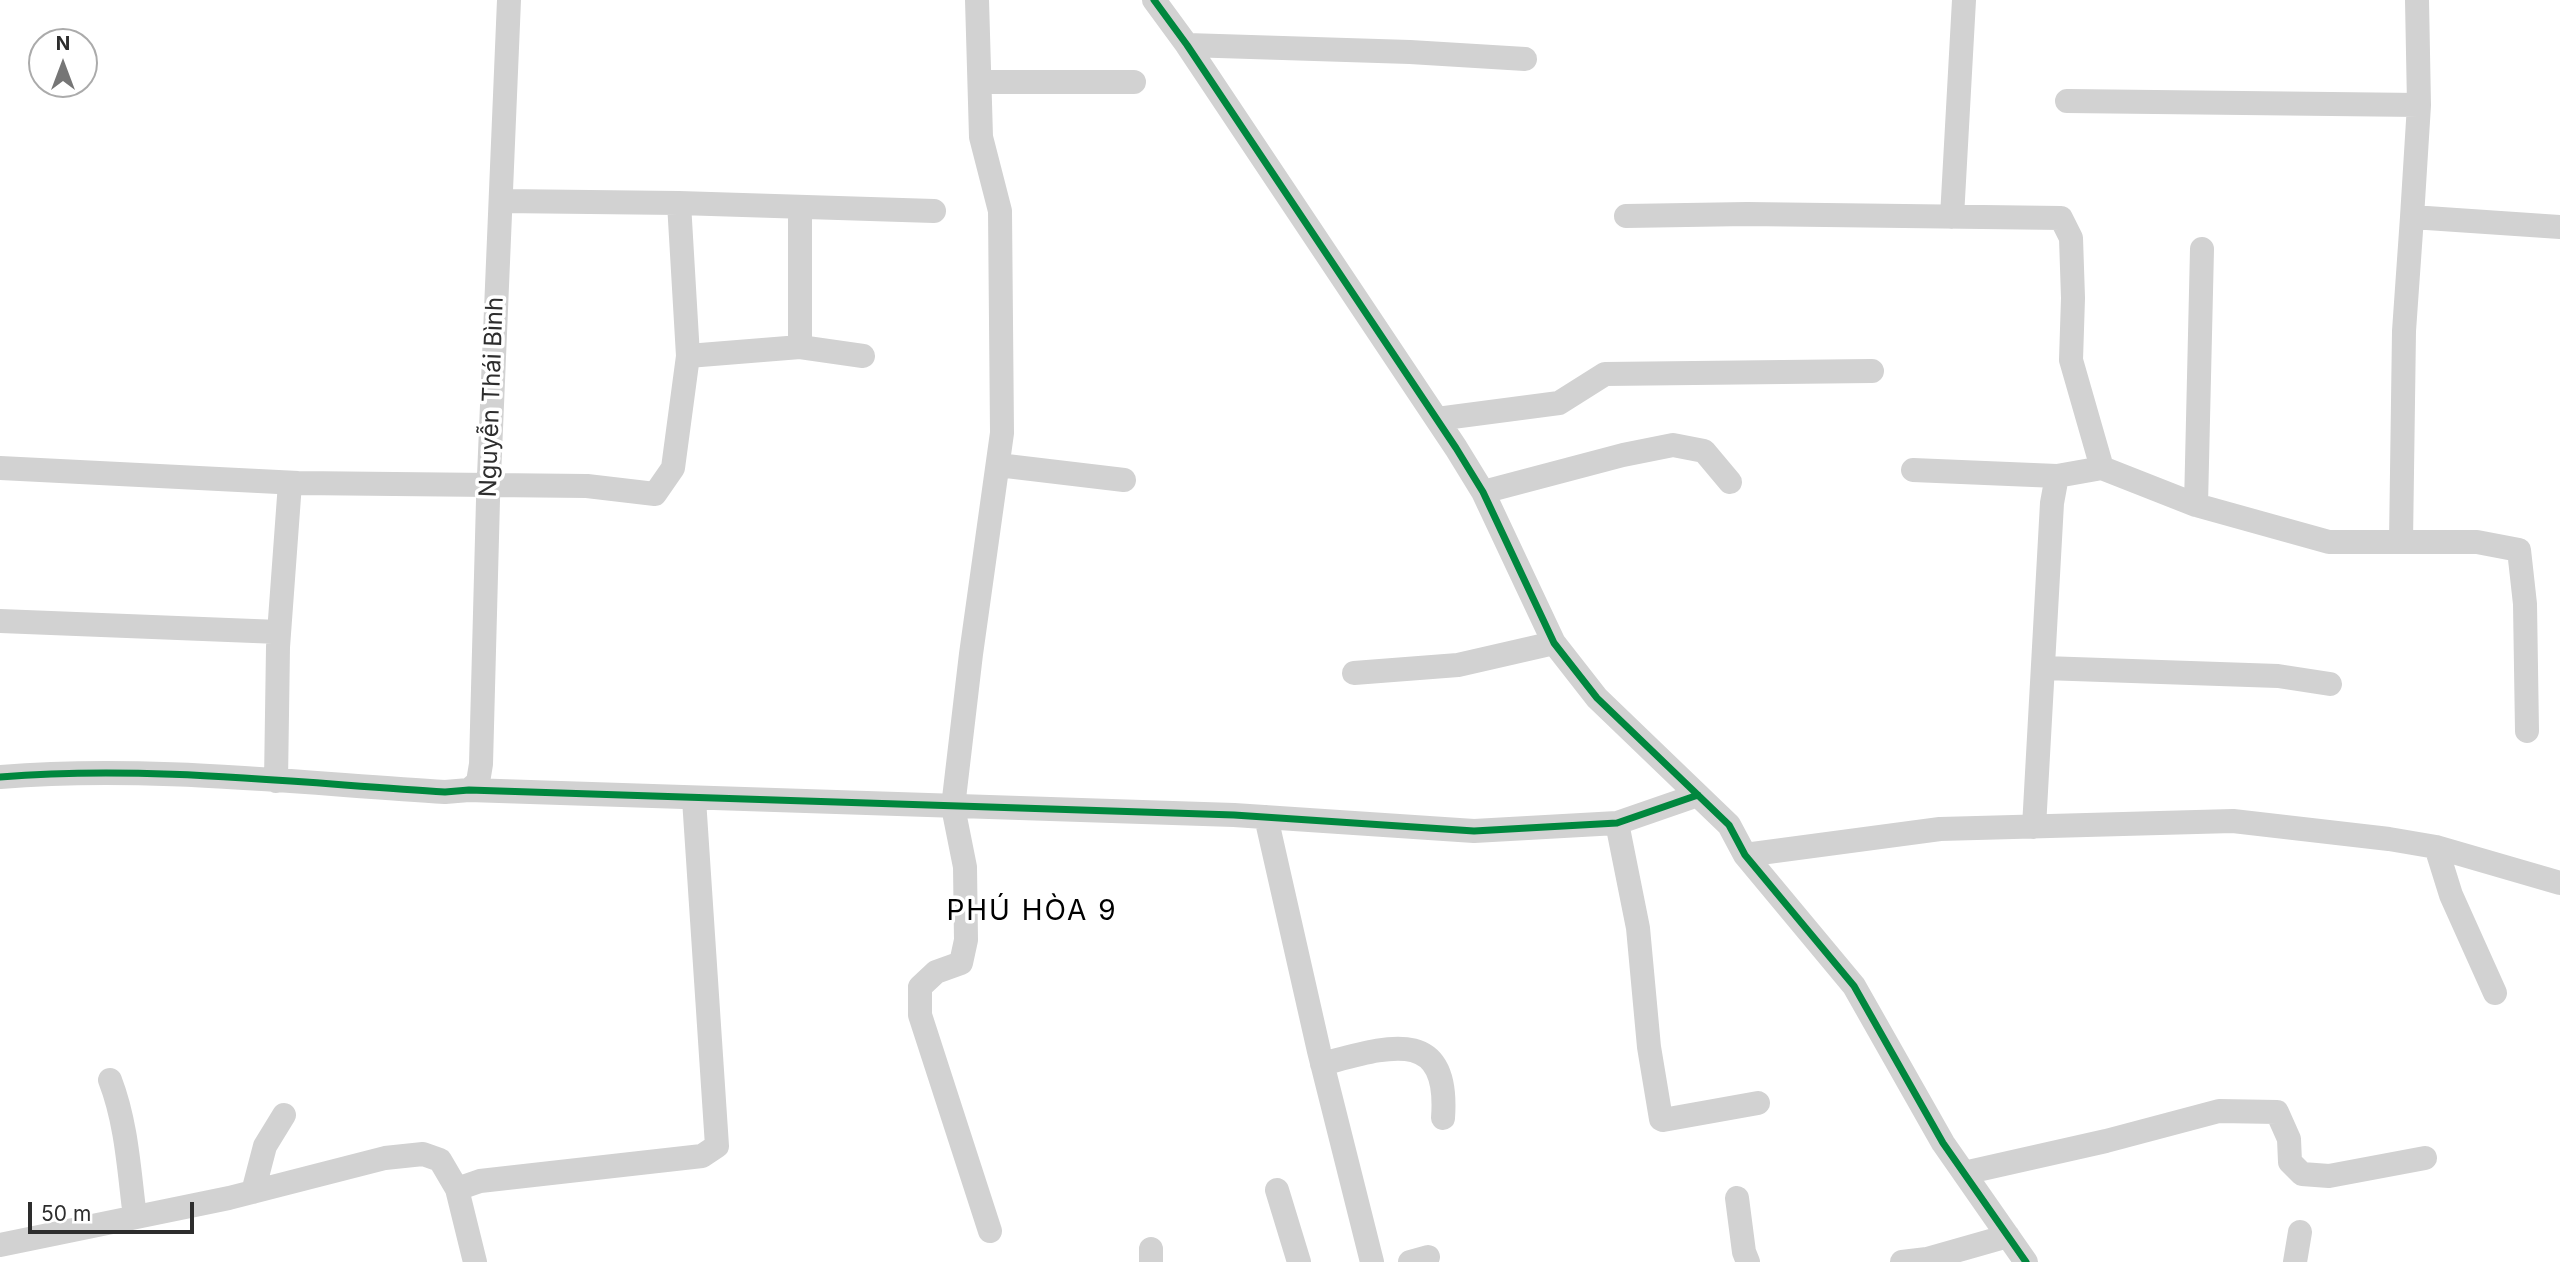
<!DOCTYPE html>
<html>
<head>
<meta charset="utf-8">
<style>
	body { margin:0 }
	#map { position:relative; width:2560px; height:1262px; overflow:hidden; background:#fff; font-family:Inter,sans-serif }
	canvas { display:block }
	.north { position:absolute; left:28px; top:28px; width:70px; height:70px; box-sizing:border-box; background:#fff; border:2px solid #ababab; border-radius:50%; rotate:0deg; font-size:19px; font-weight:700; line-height:28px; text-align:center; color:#2d2d2d }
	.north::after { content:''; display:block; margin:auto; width:24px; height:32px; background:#767676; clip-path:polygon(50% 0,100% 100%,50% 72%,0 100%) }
	.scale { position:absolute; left:28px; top:1202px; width:166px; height:32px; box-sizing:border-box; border:4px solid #2d2d2d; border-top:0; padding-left:9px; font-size:21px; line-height:24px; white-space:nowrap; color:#2d2d2d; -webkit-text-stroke:5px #fff; paint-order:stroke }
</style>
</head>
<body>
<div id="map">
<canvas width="2560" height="1262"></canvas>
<div class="north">N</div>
<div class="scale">50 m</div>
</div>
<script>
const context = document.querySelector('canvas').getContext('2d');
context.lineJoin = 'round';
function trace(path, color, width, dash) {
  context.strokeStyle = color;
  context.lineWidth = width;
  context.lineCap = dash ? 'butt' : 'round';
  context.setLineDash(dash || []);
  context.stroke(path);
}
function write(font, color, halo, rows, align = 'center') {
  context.font = font + ' Inter,sans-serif';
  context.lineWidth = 7;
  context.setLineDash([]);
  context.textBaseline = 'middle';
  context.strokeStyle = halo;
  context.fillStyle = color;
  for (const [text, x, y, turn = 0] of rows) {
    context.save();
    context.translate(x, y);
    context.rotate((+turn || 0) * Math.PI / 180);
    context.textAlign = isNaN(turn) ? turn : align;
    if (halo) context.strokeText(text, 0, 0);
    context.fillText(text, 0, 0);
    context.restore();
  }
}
trace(new Path2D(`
	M977 0 981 137 1000 211 1002 433 971 654 953 807 965 867 966 940 961 963 936 972 920 987V1015L990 1231
	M1154 0 1187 45 1456 448 1483 492 1554 643 1597 698 1729 825 1745 855 1854 986 1943 1143 2026 1262
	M2417 0 2419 105 2412 217 2560 227
	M1187 45 1410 52 1525 59
	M980 82H1134
	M2067 101 2419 105
	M501 201 679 203 934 211
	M679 203 688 356 800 347V207
	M1626 216 1747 214 2061 218 2071 238 2073 298 2071 360 2102 468
	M1952 217 1964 0
	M800 347 863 356
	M1437 419 1559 403 1605 374 1872 371
	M998 465 1124 480
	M0 468 298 483 587 486 655 494 673 468 688 356
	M1913 470 2057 476 2102 468 2196 505 2329 542H2477L2519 550 2525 604 2527 731
	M1483 492 1623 455 1673 445 1704 451 1730 482
	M2196 505 2202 249
	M2401 542 2404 331 2412 217
	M0 621 279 632
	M2044 668 2278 676 2330 684
	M1354 673 1458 665 1554 643
	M0 777C148 765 298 783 445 792L469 790 1234 815 1474 831 1617 823 1698 795
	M276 781 278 647 290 483
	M469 790 478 782 481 764 488 500 509 0
	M1266 817 1319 1051 1372 1262
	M1617 823 1638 928 1649 1047 1661 1119 1663 1120 1758 1103
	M2034 827 2052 503 2057 476
	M2436 847 2451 895 2495 993
	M1745 855 1940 829 2233 821 2389 839 2436 847 2560 883
	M1322 1064C1384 1048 1450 1023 1443 1118
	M110 1080C127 1124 129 1172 135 1217
	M1964 1173 2106 1141 2219 1111 2277 1112 2289 1139 2290 1162 2302 1174 2329 1176 2425 1158
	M457 1189 480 1181 702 1156 717 1146 694 799
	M1277 1190 1299 1262
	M253 1192 265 1146 284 1115
	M1737 1198 1744 1252 1748 1262
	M0 1245 229 1198 385 1158 423 1154 440 1160 457 1189 475 1262
	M1151 1249V1262
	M1410 1262 1428 1257
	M1902 1262 1927 1259 2008 1236
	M2295 1262 2300 1232`), '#d2d2d2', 24);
trace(new Path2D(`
	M1154 0 1187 45 1456 448 1483 492 1554 643 1597 698 1729 825 1745 855 1854 986 1943 1143 2026 1262
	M0 777C148 765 298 783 445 792L469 790 1234 815 1474 831 1617 823 1698 795`), '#00873e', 7);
write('24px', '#2d2d2d', '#fff', [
	["Nguyễn Thái Bình",492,397,-88]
]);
context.letterSpacing = '2px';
write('28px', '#000', '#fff', [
	["PHÚ HÒA 9",1032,912]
]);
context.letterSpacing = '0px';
</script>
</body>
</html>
